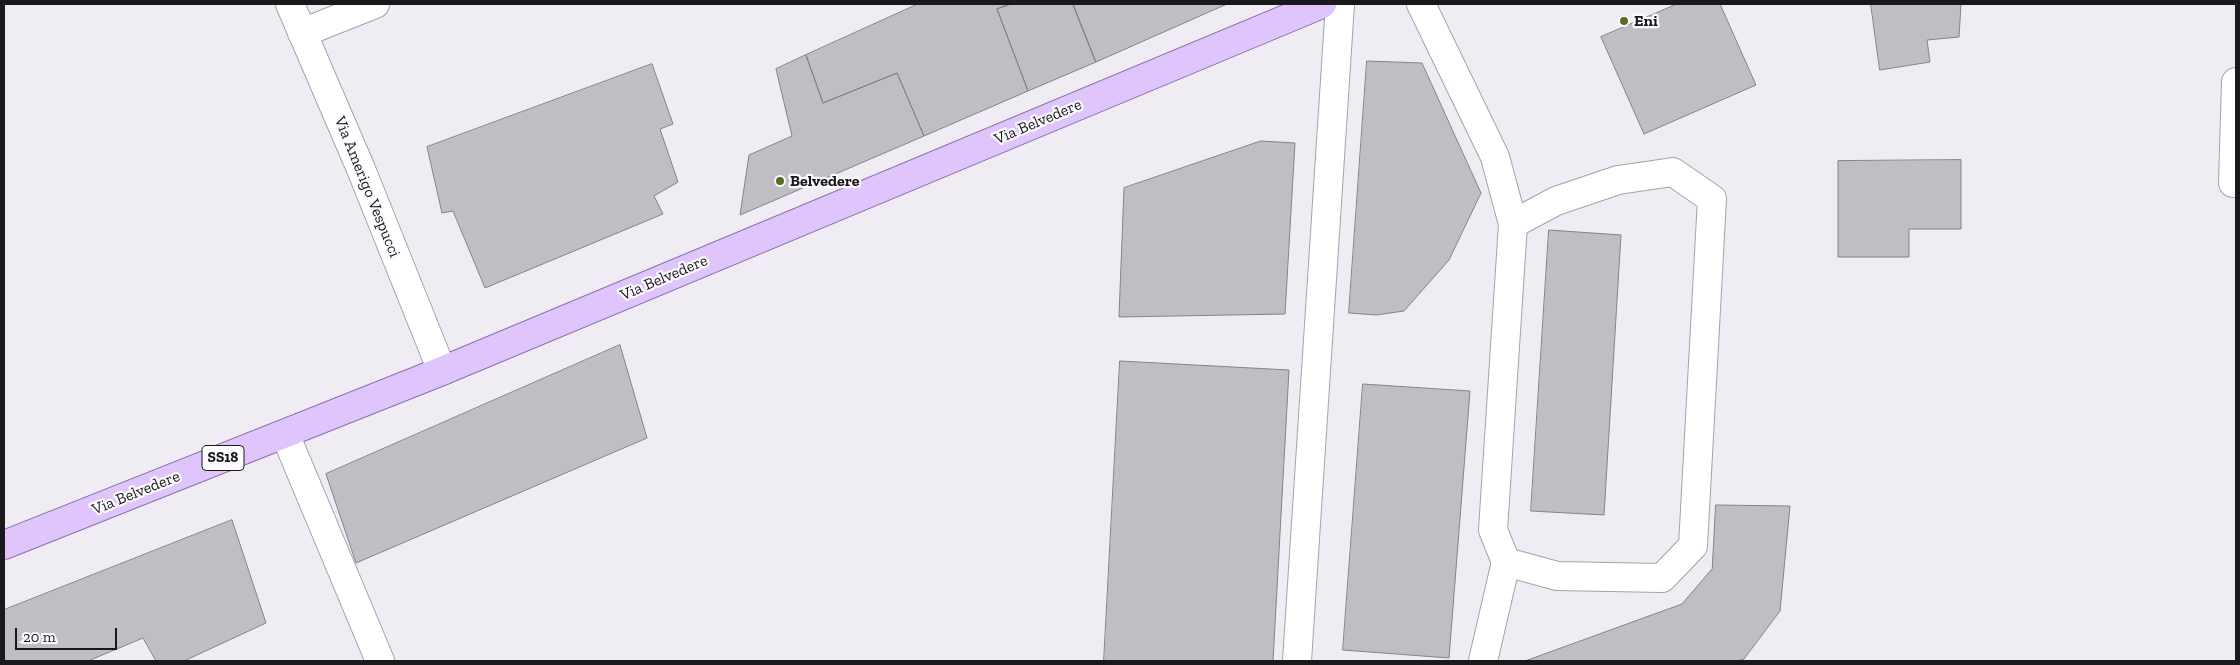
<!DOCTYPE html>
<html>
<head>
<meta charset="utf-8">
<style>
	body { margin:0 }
	#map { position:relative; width:2240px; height:665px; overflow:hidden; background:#f0ecf4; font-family:"Zilla Slab",serif }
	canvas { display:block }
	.frame { position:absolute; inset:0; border:5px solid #19181a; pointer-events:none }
	.scale { position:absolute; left:15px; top:628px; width:102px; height:22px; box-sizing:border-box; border:2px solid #19181a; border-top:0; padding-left:6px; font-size:15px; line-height:18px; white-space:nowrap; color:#19181a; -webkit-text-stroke:4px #fcfaff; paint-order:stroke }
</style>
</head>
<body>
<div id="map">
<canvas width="2240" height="665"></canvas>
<div class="frame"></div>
<div class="scale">20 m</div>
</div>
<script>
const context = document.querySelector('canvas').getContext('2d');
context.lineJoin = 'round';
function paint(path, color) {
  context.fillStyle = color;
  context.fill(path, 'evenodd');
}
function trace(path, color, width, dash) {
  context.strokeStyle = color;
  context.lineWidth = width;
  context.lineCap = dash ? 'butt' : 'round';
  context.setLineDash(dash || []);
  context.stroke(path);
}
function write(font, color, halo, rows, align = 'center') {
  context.font = font + ' "Zilla Slab",serif';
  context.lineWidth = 4.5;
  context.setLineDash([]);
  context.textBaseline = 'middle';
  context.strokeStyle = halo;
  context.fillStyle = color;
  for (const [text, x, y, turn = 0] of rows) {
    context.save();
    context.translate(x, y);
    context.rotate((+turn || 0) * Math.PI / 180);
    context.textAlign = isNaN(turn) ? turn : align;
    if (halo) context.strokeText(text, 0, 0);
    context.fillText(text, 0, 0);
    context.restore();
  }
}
const building = new Path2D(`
	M918 4H1011L997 9 1028 91 924 136 897 73 823 103 806 55Z
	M1011 4H1073L1096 62 1028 91 997 9Z
	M1073 4H1227L1096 62Z
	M1677 4H1720L1756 85 1644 134 1601 37Z
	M1871 4H1961L1959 37 1927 40 1930 62 1880 70Z
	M806 55 823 103 897 73 924 136 740 215 749 155 792 136 776 69Z
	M1367 61 1422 63 1481 193 1449 260 1404 311 1376 315 1349 313Z
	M652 64 673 124 660 129 678 182 654 196 663 214 485 288 453 211 442 213 427 147Z
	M1261 141 1295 143 1285 314 1119 317 1124 188Z
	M1961 160V229H1909V257H1838V161Z
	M1549 230 1621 235 1604 515 1531 511Z
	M620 345 647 438 356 563 326 474Z
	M1120 361 1289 370 1273 661H1104Z
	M1363 384 1470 391 1449 658 1343 650Z
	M1716 505 1790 506 1780 611 1744 659 1737 661H1525L1682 604 1712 569Z
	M232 520 266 623 184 661H156L143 638 88 661H4V610Z`);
paint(building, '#c0bdc4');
trace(building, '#858289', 1);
const minor = new Path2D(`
	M290 4 361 169 442 371
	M1421 4 1495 157 1513 224
	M302 33 375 4
	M1673 172 1712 199 1693 546 1662 578 1557 576 1506 562 1493 530 1513 224 1556 201 1618 180Z
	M2233 183 2236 82
	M285 434 380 661
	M1297 661 1340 4
	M1483 661 1506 562`);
const major = new Path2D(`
	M4 545 442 371 1322 4`);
trace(minor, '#a5a2a9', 30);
trace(major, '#8b6faa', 30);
trace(minor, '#fff', 28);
trace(major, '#dfc5fb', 28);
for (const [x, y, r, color] of [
	[1624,21,5,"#556d1f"],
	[780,181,5,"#556d1f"]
]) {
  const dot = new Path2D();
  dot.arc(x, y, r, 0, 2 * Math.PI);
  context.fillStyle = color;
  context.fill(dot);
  trace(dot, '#fcfaff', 2);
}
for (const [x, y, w] of [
	[223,458,42]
]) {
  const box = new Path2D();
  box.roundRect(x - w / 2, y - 12.5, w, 25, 4);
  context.fillStyle = '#fcfaff';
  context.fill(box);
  trace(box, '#19181a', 1);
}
write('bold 15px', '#19181a', null, [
	["SS18",223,458]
]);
write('bold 16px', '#19181a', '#fcfaff', [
	["Eni",1634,21],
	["Belvedere",790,181]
], 'left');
write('16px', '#19181a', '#fcfaff', [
	["Via Belvedere",1038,122,-23],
	["Via Amerigo Vespucci",367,187,68],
	["Via Belvedere",664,278,-23],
	["Via Belvedere",136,493,-22]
]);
</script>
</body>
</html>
